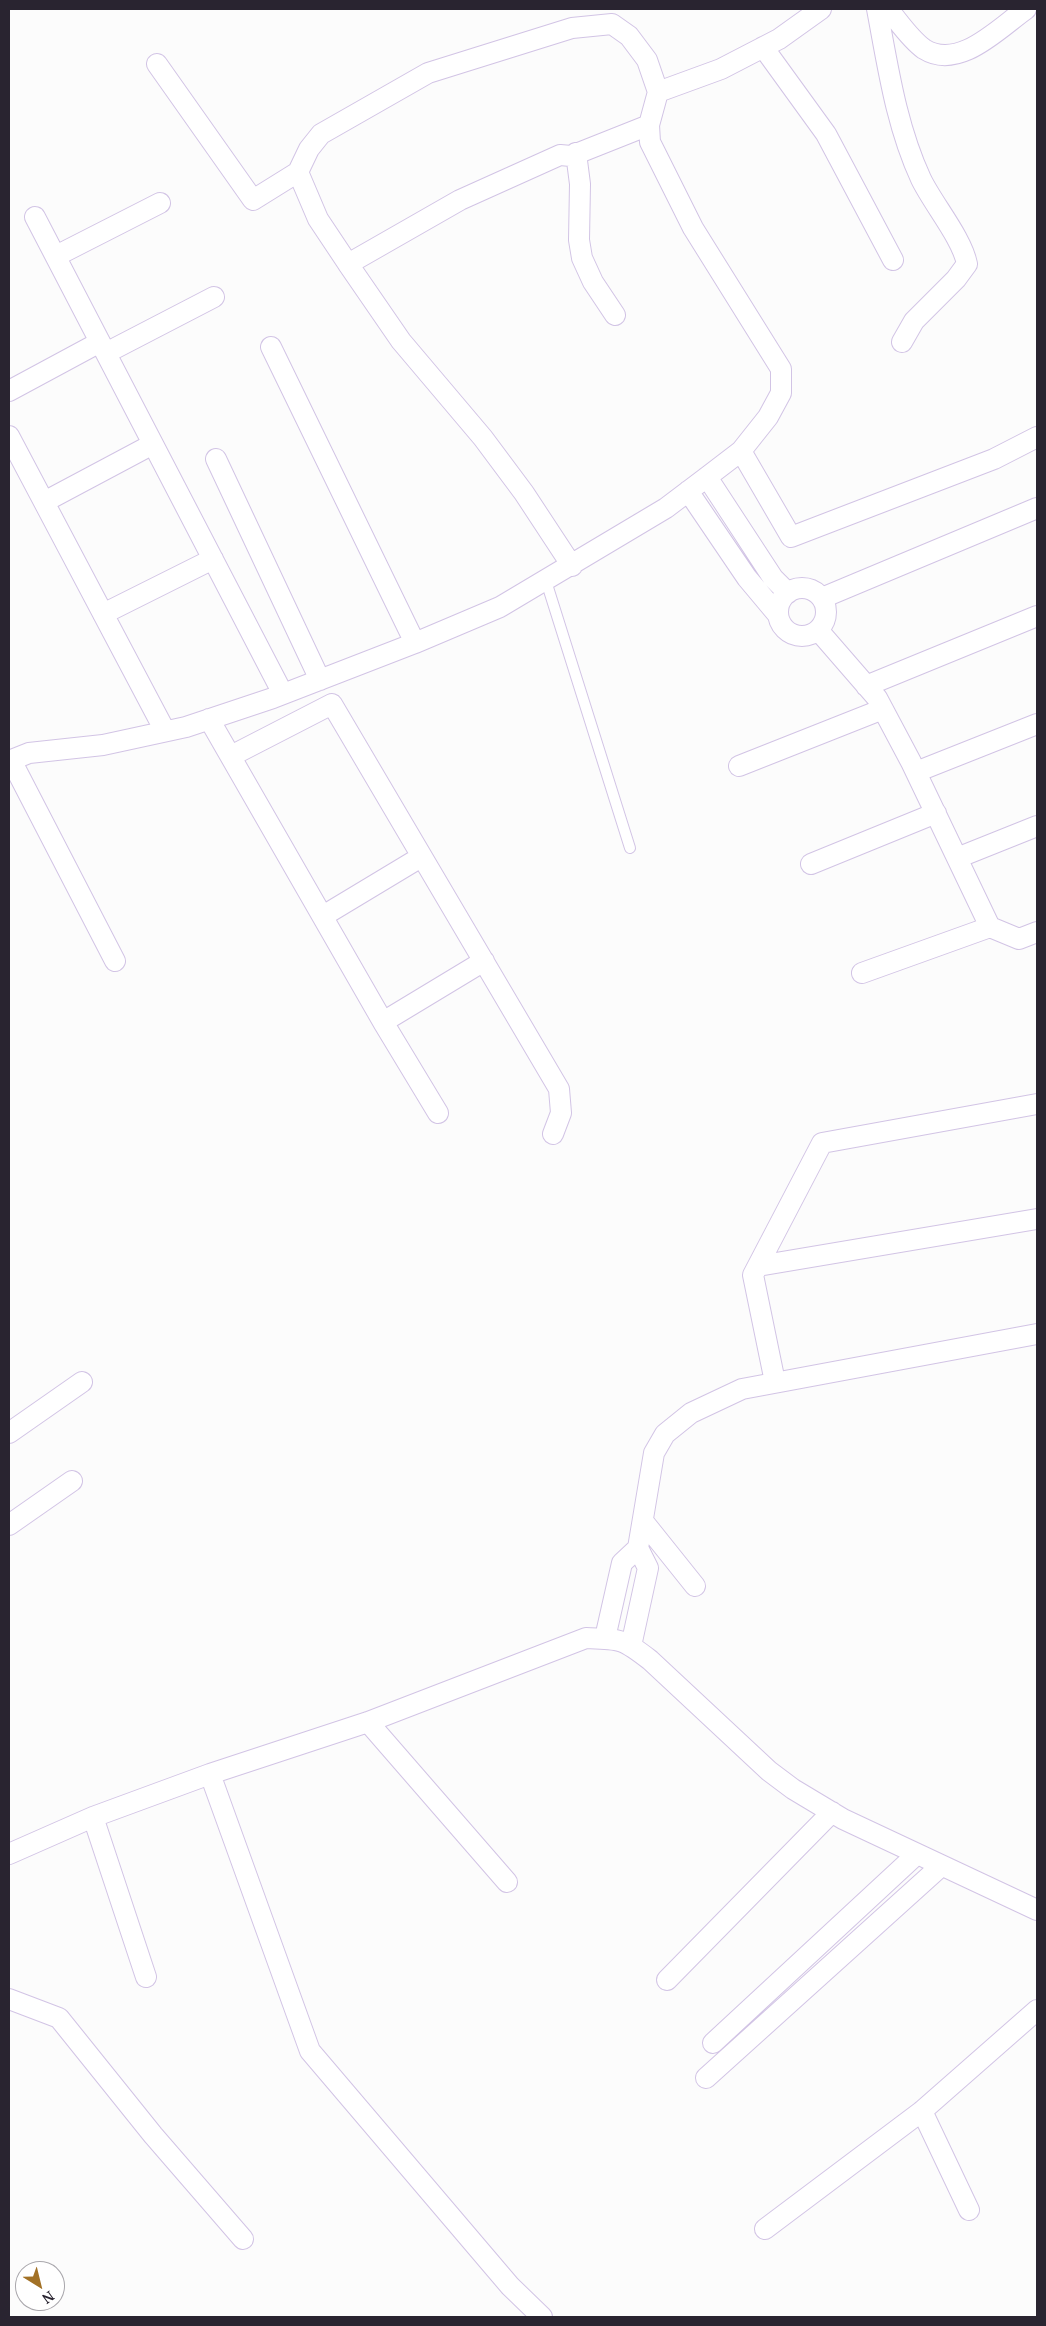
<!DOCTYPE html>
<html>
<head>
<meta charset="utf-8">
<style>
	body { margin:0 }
	#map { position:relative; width:1046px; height:2326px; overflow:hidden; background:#fcfcfc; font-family:"PT Serif",serif }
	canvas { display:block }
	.frame { position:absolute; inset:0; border:10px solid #292430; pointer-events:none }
	.north { position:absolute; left:15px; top:2261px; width:50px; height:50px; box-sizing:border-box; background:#fff; border:1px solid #a9a7ac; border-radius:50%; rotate:144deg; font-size:14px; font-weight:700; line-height:20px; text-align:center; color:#292430 }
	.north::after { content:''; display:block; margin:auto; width:18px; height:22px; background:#a27126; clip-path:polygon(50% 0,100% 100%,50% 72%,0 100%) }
</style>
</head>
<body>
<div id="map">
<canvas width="1046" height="2326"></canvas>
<div class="frame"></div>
<div class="north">N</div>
</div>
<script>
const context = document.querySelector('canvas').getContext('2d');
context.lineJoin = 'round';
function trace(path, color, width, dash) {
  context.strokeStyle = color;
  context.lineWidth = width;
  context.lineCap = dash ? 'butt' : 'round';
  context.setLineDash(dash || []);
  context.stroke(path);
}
const lane = new Path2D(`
	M546 581 630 848`);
const street = new Path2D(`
	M877 9C888 67 896 125 921 179 933 204 962 238 967 264L956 279 914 321 902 342
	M888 9C899 22 910 39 924 49 959 71 999 28 1026 9
	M763 47 826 134 893 260
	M157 64 253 200 298 172 309 149 321 134 428 73 572 28 612 24 629 36 647 60 658 92 649 125
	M658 92 721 69 779 39 821 9
	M576 153 580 184 579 240 582 258 593 282 615 315
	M298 172 318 219 348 264
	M35 217 283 694
	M56 256 160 203
	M106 353 214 297
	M9 391 100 342
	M9 436 165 731
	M741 451 791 537 994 459 1037 437
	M216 459 320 680
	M707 477 773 578 788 593
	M688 491 747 578 778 615
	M44 502 153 444
	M778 612a24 24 0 1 1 48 0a24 24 0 1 1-48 0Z
	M822 598 1037 508
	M103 614 213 559
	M818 630 877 698 911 762 990 927 1019 939 1037 932
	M415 643 500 607 666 508 707 477 741 451 768 417 781 393V369L693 228 650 142 649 125 571 156 560 155 460 200 348 264 401 341 483 438 524 493 572 566
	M866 686 1037 616
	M209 719 383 1022 438 1113
	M231 756 332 704 559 1089 561 1113 553 1134
	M11 760 115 961
	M9 761 29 753 103 745 186 727 273 698 415 643 271 347
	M739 766 883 709
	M916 772 1037 724
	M957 858 1037 826
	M811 864 936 813
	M323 916 421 857
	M862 973 990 927
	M383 1022 484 961
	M758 1266 1037 1219
	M775 1382 753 1275 822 1143 1037 1104
	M9 1433 82 1382
	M643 1521 695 1586
	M9 1525 72 1481
	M638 1548 654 1453 665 1434 691 1413 742 1389 1037 1334
	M605 1638 622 1563 638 1548 648 1568 631 1646
	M368 1722 507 1882
	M210 1774 310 2051 510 2286 542 2317
	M93 1817 146 1977
	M9 1854 93 1817 210 1774 368 1722 586 1638C620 1639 622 1638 650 1660L769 1771 793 1789 843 1819 1037 1910
	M667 1980 832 1812
	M9 1999 59 2018 153 2135 243 2239
	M713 2043 917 1854
	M706 2078 941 1866
	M922 2111 969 2210
	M765 2229 922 2111 1037 2010`);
trace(lane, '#d2c4e5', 12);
trace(street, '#d2c4e5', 22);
trace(lane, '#fff', 10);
trace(street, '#fff', 20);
</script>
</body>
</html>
